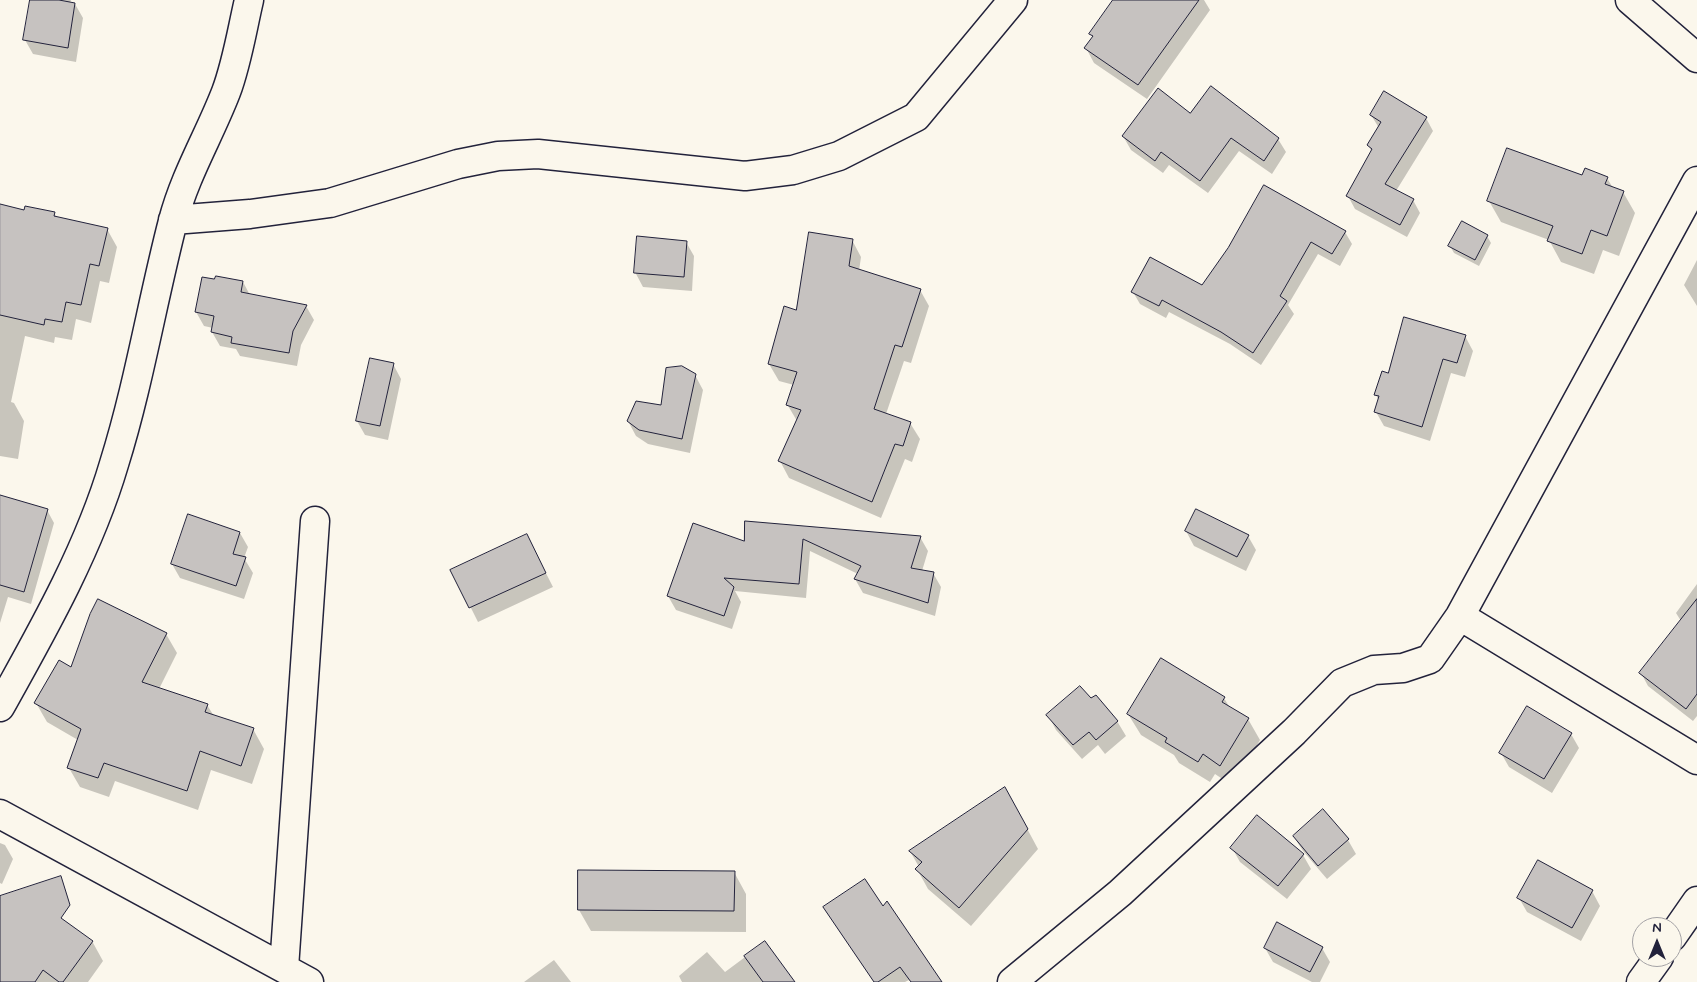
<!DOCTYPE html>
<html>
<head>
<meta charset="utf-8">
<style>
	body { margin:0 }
	#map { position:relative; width:1697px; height:982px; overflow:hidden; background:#fbf7ec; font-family:Mynerve,sans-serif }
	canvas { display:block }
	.north { position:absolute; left:1632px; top:917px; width:50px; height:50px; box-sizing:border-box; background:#fbf7ec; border:1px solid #a4a2a5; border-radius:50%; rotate:0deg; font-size:14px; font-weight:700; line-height:20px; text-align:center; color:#22223b }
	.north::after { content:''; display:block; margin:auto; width:18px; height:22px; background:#22223b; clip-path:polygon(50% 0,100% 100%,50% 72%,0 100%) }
</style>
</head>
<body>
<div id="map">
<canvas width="1697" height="982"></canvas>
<div class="north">N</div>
</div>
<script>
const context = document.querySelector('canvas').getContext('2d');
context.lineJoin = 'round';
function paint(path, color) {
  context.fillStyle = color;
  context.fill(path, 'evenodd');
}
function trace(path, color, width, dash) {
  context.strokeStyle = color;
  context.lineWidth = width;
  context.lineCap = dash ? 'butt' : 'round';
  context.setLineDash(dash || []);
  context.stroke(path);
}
paint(new Path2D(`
	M31 0H71L70 3 75 4 83 18 76 62 33 54 25 40Z
	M1114 0H1204L1210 10 1147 99 1094 63 1086 48 1093 38 1091 34Z
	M1191 115 1278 139 1286 152 1272 174 1239 151 1208 193 1169 165 1163 173 1131 150 1123 136Z
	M1371 115 1426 118 1433 131 1396 191 1413 200 1420 213 1407 237 1355 209 1348 196 1372 152 1368 145 1379 128Z
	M1582 177 1607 178 1613 188 1623 192 1635 213 1619 256 1603 250 1594 274 1561 262 1549 240 1501 222 1489 201Z
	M0 206 25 211 54 213 57 218 107 229 117 247 109 283 100 281 91 323 76 319 72 340 55 337 54 343 25 336 11 402 14 403 24 421 18 459 0 456Z
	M1345 232 1352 244 1340 266 1318 254 1288 305 1294 314 1261 365 1230 344 1169 312 1166 318 1140 304 1133 292 1202 287 1229 249Z
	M1487 236 1491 243 1479 266 1454 253 1450 246Z
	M852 240 861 257 859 271 920 290 929 306 911 363 904 361 886 414 910 423 920 439 912 462 905 459 881 518 789 478 780 461 797 421 787 404 794 385 779 381 769 364 797 311Z
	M686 242 694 256 692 291 643 287 635 272Z
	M1697 260V306L1684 285Z
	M243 282 250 295 306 306 314 320 301 345 297 366 240 356 236 349 220 346 212 332 213 328 204 326 196 312Z
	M1465 336 1473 351 1465 377 1451 373 1430 441 1384 426 1376 412 1379 401 1376 395 1389 375Z
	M393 364 401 379 388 440 365 435 357 421Z
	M695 375 703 390 690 453 648 444 636 436 628 421 662 406Z
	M0 497 47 510 54 523 31 604 8 597 0 623Z
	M746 522 920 537 928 551 922 571 933 573 941 587 935 616 863 593 855 579 858 574 810 551 806 598 735 591 741 602 732 629 676 610 668 596 745 543Z
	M1186 531 1248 536 1256 550 1246 571 1194 546Z
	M240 533 248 547 244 558 253 573 244 599 180 578 172 564Z
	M527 536 553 587 478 622 452 570Z
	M1697 584V716L1693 721 1648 686 1641 673 1681 621 1676 613Z
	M166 634 177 653 159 689 207 705 214 716 253 729 264 749 252 784 211 770 198 810 115 781 109 797 80 787 69 768 78 740 47 722 36 703 71 669Z
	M1224 698 1230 708 1248 719 1260 740 1233 786 1215 774 1210 782 1179 763 1174 755 1141 735 1128 714Z
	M1091 700 1117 721 1126 736 1105 754 1098 745 1082 759 1056 730 1048 715Z
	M1571 734 1579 748 1552 793 1509 767 1501 753Z
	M1016 808 1038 849 971 926 928 889 917 869 919 867 910 851Z
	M1323 811 1348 840 1356 854 1327 879 1303 851 1294 837Z
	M0 843 5 845 13 859 2 884 0 883Z
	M1232 848 1303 855 1311 869 1287 899 1240 862Z
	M734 872 746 894V932L591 931 579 910Z
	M1592 891 1600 906 1581 941 1527 912 1519 898Z
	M824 907 882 908 940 982H911L909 980 905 982H874Z
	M0 922 92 941 103 961 88 982H0Z
	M764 943 794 982H682L679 976 707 952 725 972Z
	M1265 948H1322L1330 962 1320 982H1312L1273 962Z
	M554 960 571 982H524Z`), '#0003');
const building = new Path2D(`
	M30 0H59L75 3 68 48 23 40Z
	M1113 0H1199L1138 85 1084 48 1093 36 1089 34Z
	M1211 86 1279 138 1264 161 1231 138 1200 181 1161 152 1155 161 1122 136 1158 88 1190 113Z
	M1384 91 1427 117 1385 184 1414 199 1400 225 1346 196 1372 149 1367 145 1381 122 1370 115Z
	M1507 148 1582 175 1585 168 1608 177 1605 184 1624 191 1607 236 1591 230 1582 254 1547 241 1553 226 1487 201Z
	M1264 185 1346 231 1332 254 1311 242 1280 296 1287 301 1253 353 1221 332 1162 300 1159 306 1131 292 1150 257 1202 285 1228 248Z
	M0 204 24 210 25 206 55 212 54 216 108 228 99 266 90 264 81 305 66 302 62 322 45 319 44 325 0 315Z
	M1462 221 1488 235 1475 260 1448 246Z
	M809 232 853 239 849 266 921 289 902 347 895 345 874 409 911 422 903 446 895 444 872 502 778 461 801 410 786 405 797 372 768 364 784 306 796 310Z
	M637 236 687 241 684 277 634 273Z
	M216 276 243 281 241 292 307 305 293 331 289 353 231 343 232 337 211 332 214 316 195 312 202 277 214 279Z
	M1404 317 1466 335 1457 363 1443 359 1422 427 1374 412 1379 396 1374 395 1382 371 1388 373Z
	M370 358 394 363 380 426 356 421Z
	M682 366 696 374 682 439 639 430 627 421 636 401 661 405 666 368Z
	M0 495 48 509 24 592 0 585Z
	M1196 509 1249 535 1237 557 1185 531Z
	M188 514 240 532 233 554 246 557 236 586 171 564Z
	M745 521 921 536 911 568 934 572 928 603 854 579 861 566 803 539 799 584 724 578 734 587 724 616 667 596 693 523 744 541Z
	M527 534 546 573 469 608 450 570Z
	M98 599 167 633 142 682 208 704 205 712 254 728 241 766 200 751 187 791 104 763 98 778 67 768 81 729 34 703 59 660 71 667 90 614Z
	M1697 599V694L1686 709 1639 673Z
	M1161 658 1225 697 1222 702 1249 718 1220 766 1203 754 1198 762 1165 742 1167 738 1127 714Z
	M1080 686 1091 698 1096 695 1118 721 1096 740 1089 732 1073 745 1046 715Z
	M1527 706 1572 733 1544 779 1499 753Z
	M1005 787 1028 829 959 908 915 869 922 862 909 851Z
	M1323 809 1349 839 1318 866 1293 836Z
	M1257 815 1304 854 1278 886 1230 848Z
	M1538 860 1593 890 1572 928 1517 898Z
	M578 870 735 871 734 911 578 910Z
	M61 876 70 905 61 918 93 941 63 982H59L43 970 35 982H0V896Z
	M865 879 883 906 887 901 942 982H911L900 967 878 982H874L823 907Z
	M1277 922 1323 947 1310 972 1264 948Z
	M765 941 795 982H763L744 956Z`);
paint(building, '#c6c2c0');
trace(building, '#22223b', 1);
const street = new Path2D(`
	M1630 0 1697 58
	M173 220 250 214 330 203 458 164 498 156 538 154 745 176 793 170 839 156 916 117 1013 0
	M1460 616 1697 760
	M0 707C43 630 89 549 114 464 139 384 152 302 173 221 185 175 209 136 226 92 237 63 242 30 249 0
	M0 814 309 982
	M1672 937 1697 901
	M284 968 315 521
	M1012 982 1120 893 1294 732 1342 683 1374 670 1403 668 1430 659 1460 616 1697 181
	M1641 982 1659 957`);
trace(street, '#22223b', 31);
trace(street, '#fbf7ec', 28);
</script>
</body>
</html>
